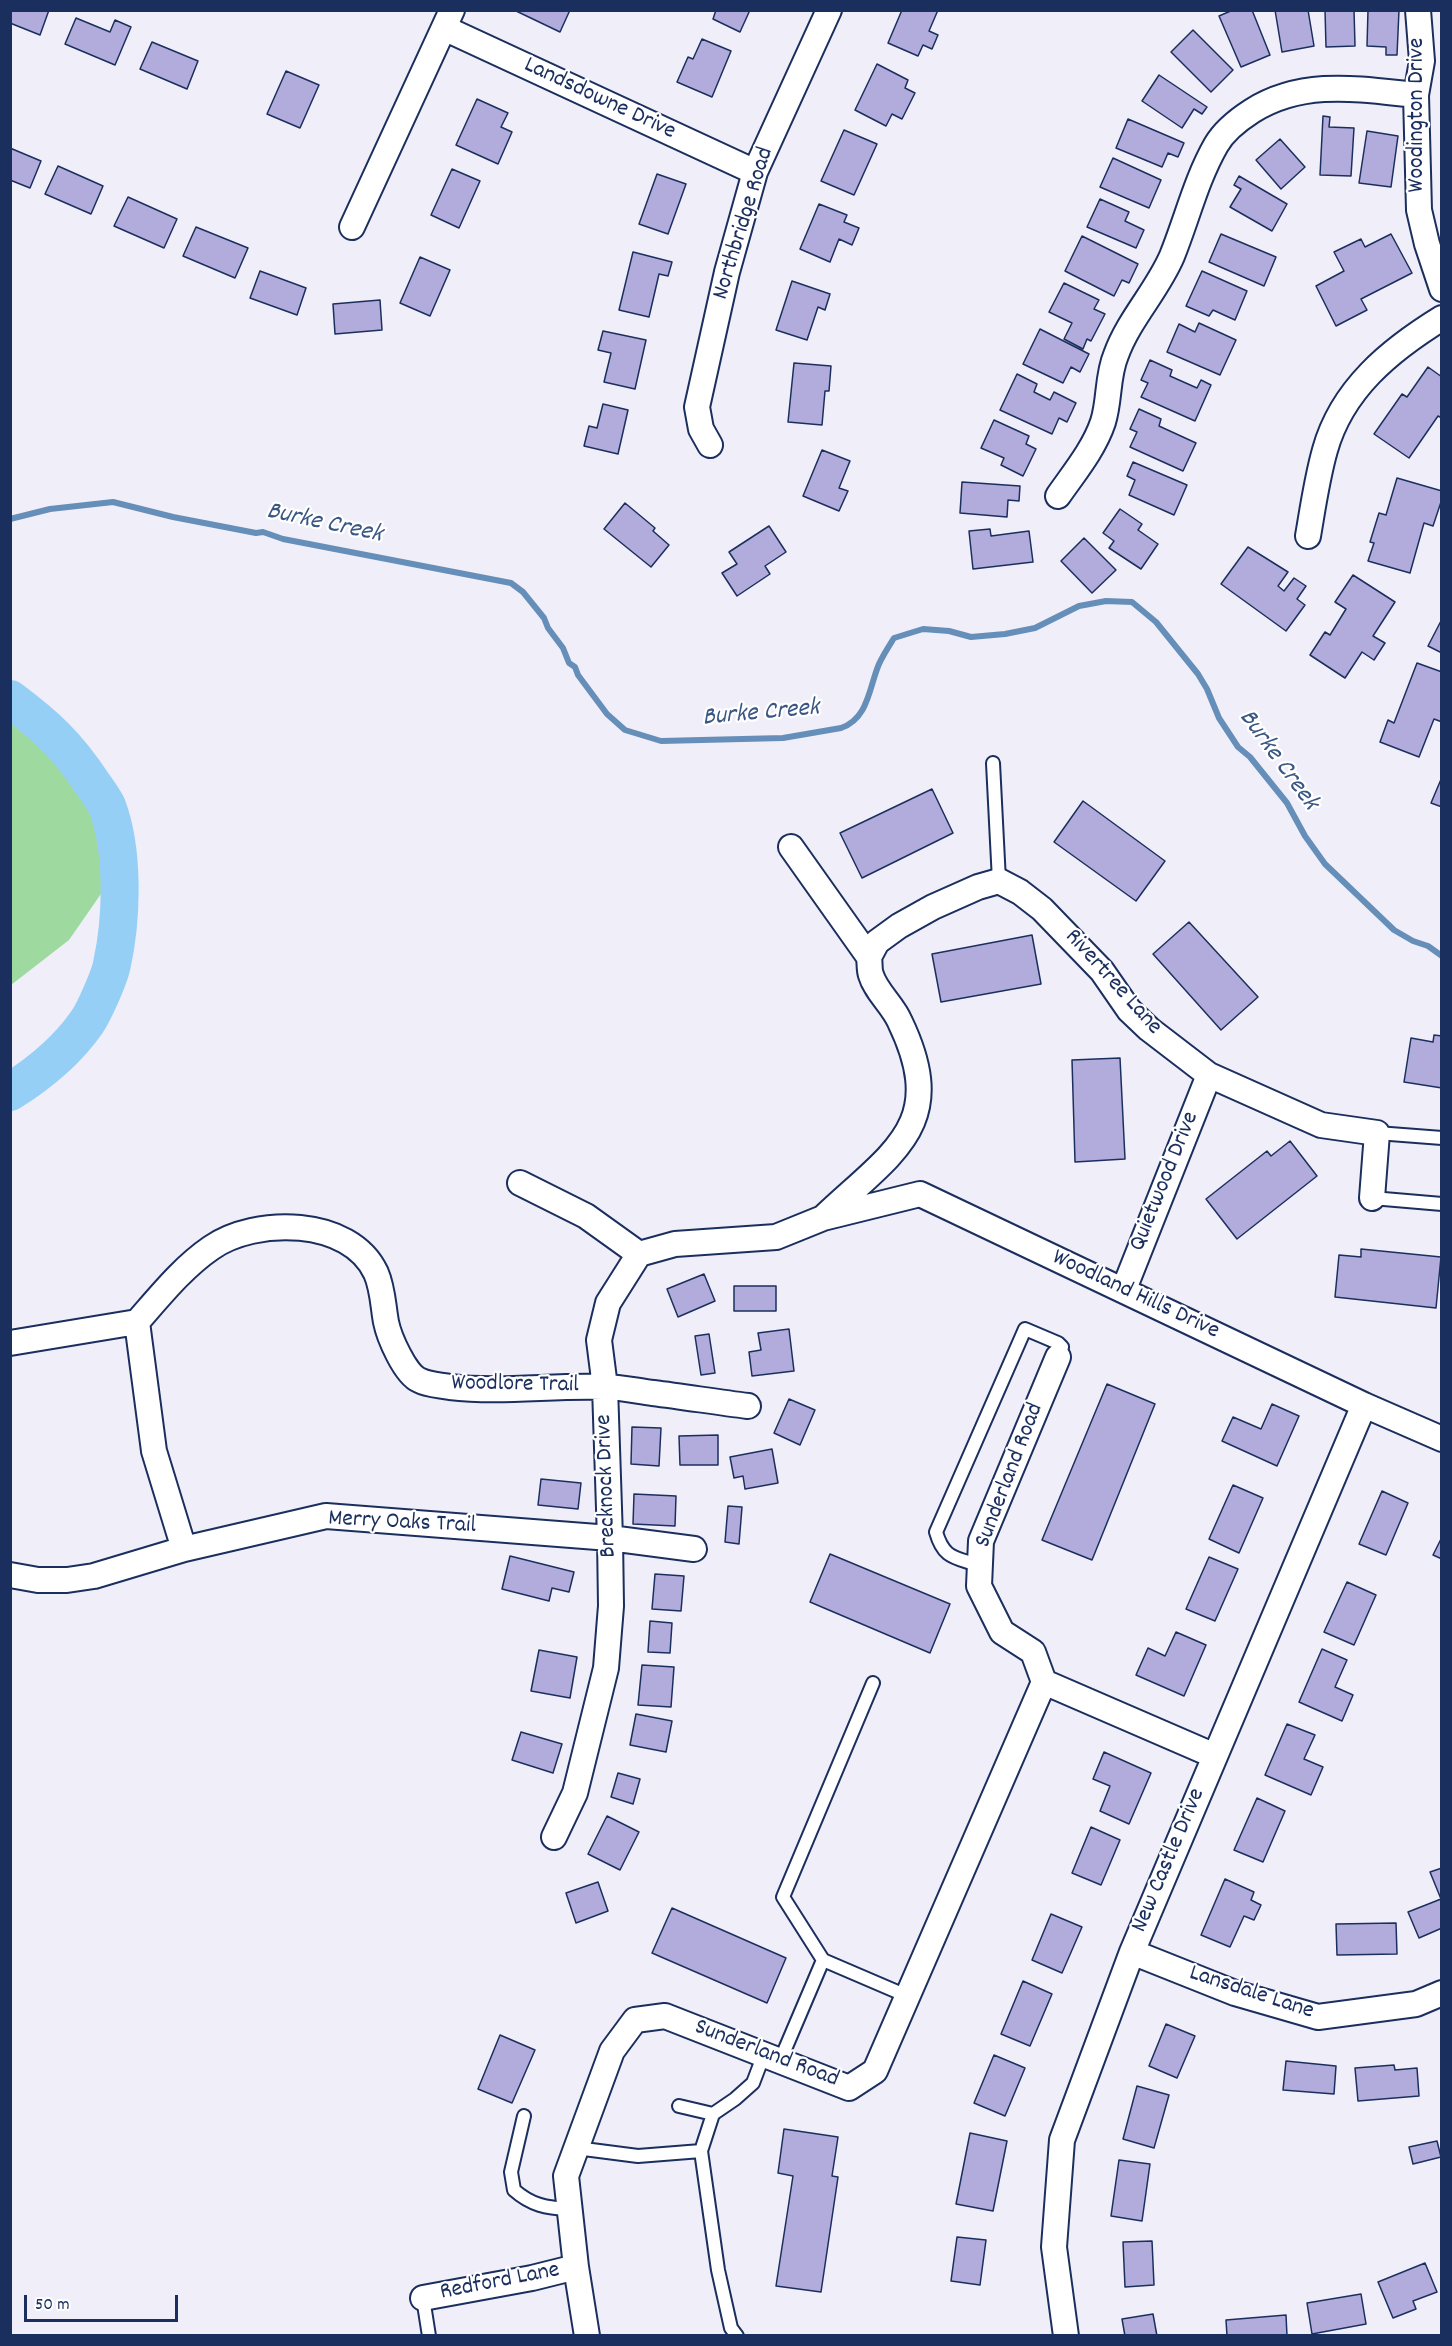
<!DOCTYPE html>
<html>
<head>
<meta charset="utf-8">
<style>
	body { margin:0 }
	#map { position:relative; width:1452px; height:2346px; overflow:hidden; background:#f0eef8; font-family:Dekko,sans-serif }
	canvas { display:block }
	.frame { position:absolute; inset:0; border:12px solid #1b2f5e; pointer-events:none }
	.scale { position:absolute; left:24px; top:2295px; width:154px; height:27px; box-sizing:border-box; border:3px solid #1b2f5e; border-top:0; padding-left:8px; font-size:18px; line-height:21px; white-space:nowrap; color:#1b2f5e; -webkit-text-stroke:4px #fff; paint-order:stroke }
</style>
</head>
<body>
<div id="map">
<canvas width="1452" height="2346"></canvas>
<div class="frame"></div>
<div class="scale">50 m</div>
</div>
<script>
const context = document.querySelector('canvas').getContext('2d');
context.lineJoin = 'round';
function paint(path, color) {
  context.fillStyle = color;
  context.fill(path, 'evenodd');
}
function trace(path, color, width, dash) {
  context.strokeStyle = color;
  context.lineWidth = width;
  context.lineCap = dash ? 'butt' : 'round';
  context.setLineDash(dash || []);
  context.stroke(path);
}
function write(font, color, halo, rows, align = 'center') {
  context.font = font + ' Dekko,sans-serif';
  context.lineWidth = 4.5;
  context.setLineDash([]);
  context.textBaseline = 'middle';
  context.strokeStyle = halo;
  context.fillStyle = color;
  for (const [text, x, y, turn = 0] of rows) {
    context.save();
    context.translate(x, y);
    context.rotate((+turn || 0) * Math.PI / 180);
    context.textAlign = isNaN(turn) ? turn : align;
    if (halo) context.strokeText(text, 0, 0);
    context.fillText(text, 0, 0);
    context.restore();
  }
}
paint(new Path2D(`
	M10 722 65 763 99 821 103 891 69 940 11 985Z`), '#9ed9a0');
trace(new Path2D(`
	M10 519 50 509 113 502 173 517 256 533 263 532 283 539 511 583 523 592 544 618 548 628 563 648 569 663 575 667 578 675 607 714 625 730 661 741 783 738 841 728C869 718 869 687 879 664 883 655 889 646 894 638L923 629 949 631 971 637 1005 634 1035 628 1079 606 1106 601 1132 602 1156 622 1198 674 1207 689 1219 718 1238 747 1250 757 1287 803 1305 836 1325 864 1394 930 1413 941 1428 946 1442 956`), '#658fb9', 6);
trace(new Path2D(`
	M10 699C46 726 67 745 92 783 97 790 103 798 107 806 124 851 122 918 112 964 110 976 94 1012 87 1022 67 1051 40 1073 10 1092`), '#96cff6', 38);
const building = new Path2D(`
	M10 10H49L40 35 10 23Z
	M514 10H570L560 32Z
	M716 10H750L740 32 713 19Z
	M902 10H938L929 31 938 35 932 49 923 45 918 56 888 43Z
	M1233 10H1252L1270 55 1241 67 1219 16Z
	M1275 10H1308L1314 46 1282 52Z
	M1325 10H1354L1355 46 1326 47Z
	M1368 10H1399L1397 55H1386V47L1367 46Z
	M76 18 110 32 115 20 131 27 115 65 65 44Z
	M1193 30 1233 70 1211 92 1171 52Z
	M702 39 731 51 712 97 677 82 688 57 693 59Z
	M152 42 198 61 187 89 140 69Z
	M877 64 908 80 905 88 915 93 902 119 892 114 886 126 855 110Z
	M286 71 319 85 300 128 267 114Z
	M1159 75 1207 107 1202 114 1194 109 1182 128 1142 101Z
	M477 99 508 113 501 127 512 132 498 164 456 145Z
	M1323 116 1330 117 1329 127 1354 128 1351 176 1320 175Z
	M1128 119 1184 143 1178 157 1168 153 1162 167 1116 148Z
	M844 130 877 144 854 195 821 181Z
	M1367 131 1398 136 1391 187 1359 183Z
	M1280 139 1305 167 1281 189 1256 160Z
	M10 148 41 161 30 188 10 180Z
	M1113 158 1161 180 1149 208 1100 187Z
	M58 166 103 186 91 214 45 194Z
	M452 169 480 181 459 228 431 215Z
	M657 174 686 184 668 234 639 224Z
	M1239 176 1287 204 1272 231 1230 207 1241 189 1234 185Z
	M128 197 177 219 164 248 114 226Z
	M1100 199 1129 212 1125 221 1144 230 1136 248 1087 227Z
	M819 204 847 215 844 222 859 228 852 245 839 239 830 262 800 249Z
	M196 227 248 248 235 278 183 256Z
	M1221 234 1276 257 1264 286 1209 262Z
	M1391 234 1412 273 1361 299 1367 310 1336 326 1316 286 1344 271 1334 252 1361 239 1365 247Z
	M1082 236 1138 264 1129 283 1122 280 1114 296 1065 271Z
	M633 252 672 262 668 276 659 274 649 317 619 310Z
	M420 257 450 270 430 316 400 303Z
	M260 271 306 288 297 315 250 298Z
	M1202 271 1247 291 1235 320 1213 310 1209 316 1186 306Z
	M792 281 830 294 825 310 818 307 807 340 776 330Z
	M1064 283 1099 300 1094 309 1105 314 1091 341 1087 339 1083 349 1064 339 1072 323 1049 312Z
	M380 300 382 330 335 334 333 304Z
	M1199 323 1236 340 1220 375 1167 352 1179 324 1195 332Z
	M1040 329 1089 354 1080 372 1071 367 1063 383 1023 364Z
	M603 331 646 340 635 389 604 382 611 353 598 350Z
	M1150 360 1172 370 1170 376 1197 388 1201 380 1211 385 1195 421 1141 397 1148 383 1141 380Z
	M794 363 831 366 829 391H825L822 425 788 422Z
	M1428 367 1442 377V418L1438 416 1409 458 1374 434 1402 394 1407 397Z
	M1017 374 1037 384 1034 392 1050 400 1054 392 1076 403 1067 422 1059 418 1052 434 1000 410Z
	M603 404 628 410 618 454 584 446 589 426 597 428Z
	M1139 409 1161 419 1159 426 1196 443 1183 471 1130 447 1137 432 1130 429Z
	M994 420 1029 436 1026 444 1036 449 1023 476 1001 465 1004 458 981 448Z
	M822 450 850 461 839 488 848 491 839 511 803 496Z
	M1133 462 1187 485 1174 515 1129 495 1135 480 1127 476Z
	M1397 478 1442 491V499L1433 526 1424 523 1410 573 1368 561 1374 543 1370 542 1379 513 1386 515Z
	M962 482 1020 486 1019 501 1008 500 1007 517 960 513Z
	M625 503 655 528 653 531 669 545 651 567 604 529Z
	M1120 509 1142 524 1138 530 1158 544 1141 569 1109 548 1114 541 1103 533Z
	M769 526 786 552 765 566 770 574 737 596 722 573 737 564 729 552Z
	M990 529 991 536 1029 531 1033 562 973 569 969 531Z
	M1084 538 1116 570 1092 593 1061 561Z
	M1248 547 1288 572 1278 586 1284 591 1294 578 1306 586 1297 599 1305 605 1286 631 1221 584Z
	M1353 575 1395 602 1373 636 1385 643 1374 660 1362 652 1345 678 1310 655 1325 632 1330 635 1346 609 1335 602Z
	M1442 619V653L1428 646Z
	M1417 663 1442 672V722L1434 719 1419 757 1380 742 1388 720 1394 723Z
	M1442 777V807L1431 803Z
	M932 789 953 833 862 878 840 833Z
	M1083 801 1165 861 1136 901 1054 842Z
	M1189 922 1258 997 1221 1030 1153 954Z
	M1032 935 1041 984 941 1002 932 954Z
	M1434 1035 1442 1036V1088L1404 1082 1411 1038 1433 1042Z
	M1120 1058 1125 1159 1075 1162 1072 1060Z
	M1290 1141 1317 1176 1237 1239 1206 1199 1267 1151 1271 1156Z
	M1361 1249 1441 1257 1436 1308 1335 1297 1339 1255 1361 1257Z
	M704 1274 715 1301 678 1317 667 1289Z
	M734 1286H776V1311H734Z
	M789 1329 794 1371 752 1376 749 1352 761 1350 758 1333Z
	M709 1334 715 1373 701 1375 695 1336Z
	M1107 1384 1155 1404 1092 1560 1042 1540Z
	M789 1399 815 1410 800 1445 774 1433Z
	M1272 1404 1299 1416 1277 1466 1222 1441 1233 1417 1261 1429Z
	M632 1427 661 1428 659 1466 631 1464Z
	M718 1435V1465H680L679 1436Z
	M772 1449 778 1483 745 1489 743 1476 734 1478 730 1457Z
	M541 1479 581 1483 578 1509 538 1505Z
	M1233 1485 1263 1498 1239 1553 1209 1539Z
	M1382 1491 1408 1503 1386 1555 1359 1544Z
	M634 1494 676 1496 675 1526 633 1524Z
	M728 1506 742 1507 739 1544 725 1542Z
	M1442 1537V1559L1433 1555Z
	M830 1554 950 1604 930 1653 810 1602Z
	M510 1556 574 1572 569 1592 552 1588 549 1601 502 1589Z
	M1209 1557 1238 1569 1215 1621 1186 1609Z
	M655 1574 684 1576 681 1611 652 1609Z
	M1347 1582 1376 1595 1354 1645 1324 1632Z
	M650 1621 672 1623 670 1653 648 1652Z
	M1176 1632 1206 1645 1184 1696 1136 1675 1148 1648 1165 1656Z
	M1322 1649 1347 1660 1335 1687 1353 1695 1342 1721 1299 1702Z
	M539 1650 577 1657 570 1698 531 1691Z
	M642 1665 674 1667 671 1707 638 1705Z
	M636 1714 672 1721 666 1752 630 1745Z
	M1287 1724 1315 1735 1304 1759 1323 1767 1311 1795 1265 1775Z
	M521 1732 562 1744 553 1773 512 1760Z
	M1104 1752 1151 1773 1129 1824 1100 1811 1110 1786 1093 1779Z
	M618 1773 640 1779 633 1804 611 1797Z
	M1257 1798 1285 1811 1263 1862 1234 1850Z
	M607 1816 639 1832 620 1870 588 1854Z
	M1091 1827 1120 1840 1101 1885 1072 1873Z
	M1442 1868V1928L1419 1938 1408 1912 1441 1899 1430 1872Z
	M1225 1879 1254 1892 1251 1900 1261 1905 1254 1920 1244 1916 1230 1947 1201 1935Z
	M598 1882 608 1911 576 1923 566 1893Z
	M672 1908 786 1958 767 2003 652 1953Z
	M1051 1914 1082 1927 1062 1973 1032 1960Z
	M1396 1923 1397 1954 1337 1955 1336 1924Z
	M1023 1981 1052 1994 1030 2046 1001 2034Z
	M1166 2024 1195 2036 1177 2078 1149 2066Z
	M500 2035 535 2050 512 2103 478 2089Z
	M994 2055 1025 2068 1005 2116 974 2103Z
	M1286 2061 1336 2066 1334 2094 1283 2090Z
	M1394 2065 1395 2070 1417 2068 1419 2096 1358 2101 1355 2068Z
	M1137 2086 1169 2095 1154 2148 1123 2139Z
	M784 2129 838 2137 832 2176 838 2177 821 2292 776 2286 793 2176 778 2173Z
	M970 2133 1007 2141 993 2211 956 2204Z
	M1437 2141 1441 2157 1413 2164 1409 2147Z
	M1119 2160 1150 2164 1142 2221 1111 2216Z
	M957 2237 986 2240 980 2285 951 2281Z
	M1152 2241 1154 2285 1125 2287 1123 2242Z
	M1425 2263 1437 2292 1413 2301 1416 2309 1393 2318 1378 2282Z
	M1361 2294 1366 2324 1312 2334 1307 2303Z
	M1153 2314 1157 2336H1125L1122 2319Z
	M1286 2315 1287 2336H1227L1226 2320Z`);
paint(building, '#b2acdd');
trace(building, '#1b2f5e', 1.5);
const service = new Path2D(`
	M993 763 999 881
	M1377 1133 1442 1138
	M1372 1198 1442 1204
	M980 1566C956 1557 944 1560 936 1532L1025 1329 1058 1343 1062 1347 1058 1357
	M873 1683 783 1897 823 1960 907 1996
	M780 2061 823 1960
	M679 2106 713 2114
	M524 2116 511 2172 514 2190C531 2205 546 2208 569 2209
	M576 2148 638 2156 701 2151 718 2270 731 2328 737 2336
	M701 2151 713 2114 735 2099 753 2083 764 2054
	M423 2298 429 2336`);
const minor = new Path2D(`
	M1418 10 1422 61 1416 95 1419 210 1427 244 1442 289
	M444 28 755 172
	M352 227 452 10
	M710 445 701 429 697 407 727 272 755 172 829 10
	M1058 496C1074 473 1094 449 1103 422 1110 400 1107 376 1116 355 1129 319 1157 291 1172 256 1187 219 1196 180 1216 145 1224 131 1238 120 1252 111 1303 79 1358 89 1416 95
	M1308 536C1313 507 1317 478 1325 450 1342 389 1390 350 1442 318
	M791 847 869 957C870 963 869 970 871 975 876 992 893 1005 900 1022 949 1124 894 1151 825 1216
	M869 957 877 942 899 926 933 907 978 887 999 881 1020 892 1042 909 1102 971 1129 1010 1149 1029 1209 1075 1321 1125 1377 1133 1372 1198
	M520 1183 586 1216 639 1254
	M1124 1289 1209 1075
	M10 1343 137 1322
	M1058 1357 981 1541 979 1586 1002 1632 1033 1652 1044 1682 1215 1756
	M184 1549 154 1451 137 1322C160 1296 182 1268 211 1248 255 1217 350 1217 376 1273 383 1289 383 1306 386 1322 389 1337 405 1374 419 1380 428 1385 440 1385 450 1387 501 1393 553 1385 604 1387 620 1387 637 1391 653 1393 685 1397 716 1402 748 1406
	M10 1575 38 1580H67L94 1576 184 1549 326 1516 610 1538 694 1549
	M554 1837 575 1793 606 1668 611 1606 610 1538 605 1387 599 1340 608 1303 639 1254 675 1244 776 1237 823 1218 920 1194 1364 1405 1442 1439
	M1132 1952 1235 1993 1318 2017 1416 2004 1442 1993
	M423 2298 532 2278 576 2267
	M587 2336 576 2267 566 2176 612 2051 635 2020 665 2016 849 2088 875 2071 1044 1682
	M1066 2336 1054 2247 1062 2140 1132 1952 1364 1405`);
trace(service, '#1b2f5e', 16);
trace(minor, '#1b2f5e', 28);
trace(service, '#fff', 12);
trace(minor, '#fff', 24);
write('24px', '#1b2f5e', '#fff', [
	["Landsdowne Drive",599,100,25],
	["Woodington Drive",1419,115,-90],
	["Northbridge Road",745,224,-73],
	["Rivertree Lane",1112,983,48],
	["Quietwood Drive",1166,1182,-68],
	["Woodland Hills Drive",1135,1296,25],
	["Woodlore Trail",515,1386,1],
	["Sunderland Road",1011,1476,-69],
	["Brecknock Drive",608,1486,-92],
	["Merry Oaks Trail",402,1524,3],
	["New Castle Drive",1170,1861,-67],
	["Lansdale Lane",1251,1994,18],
	["Sunderland Road",766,2055,21],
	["Redford Lane",500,2283,-11]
]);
write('italic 26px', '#3a5784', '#fff', [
	["Burke Creek",324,525,12],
	["Burke Creek",761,715,-5],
	["Burke Creek",1277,761,54]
]);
</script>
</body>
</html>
